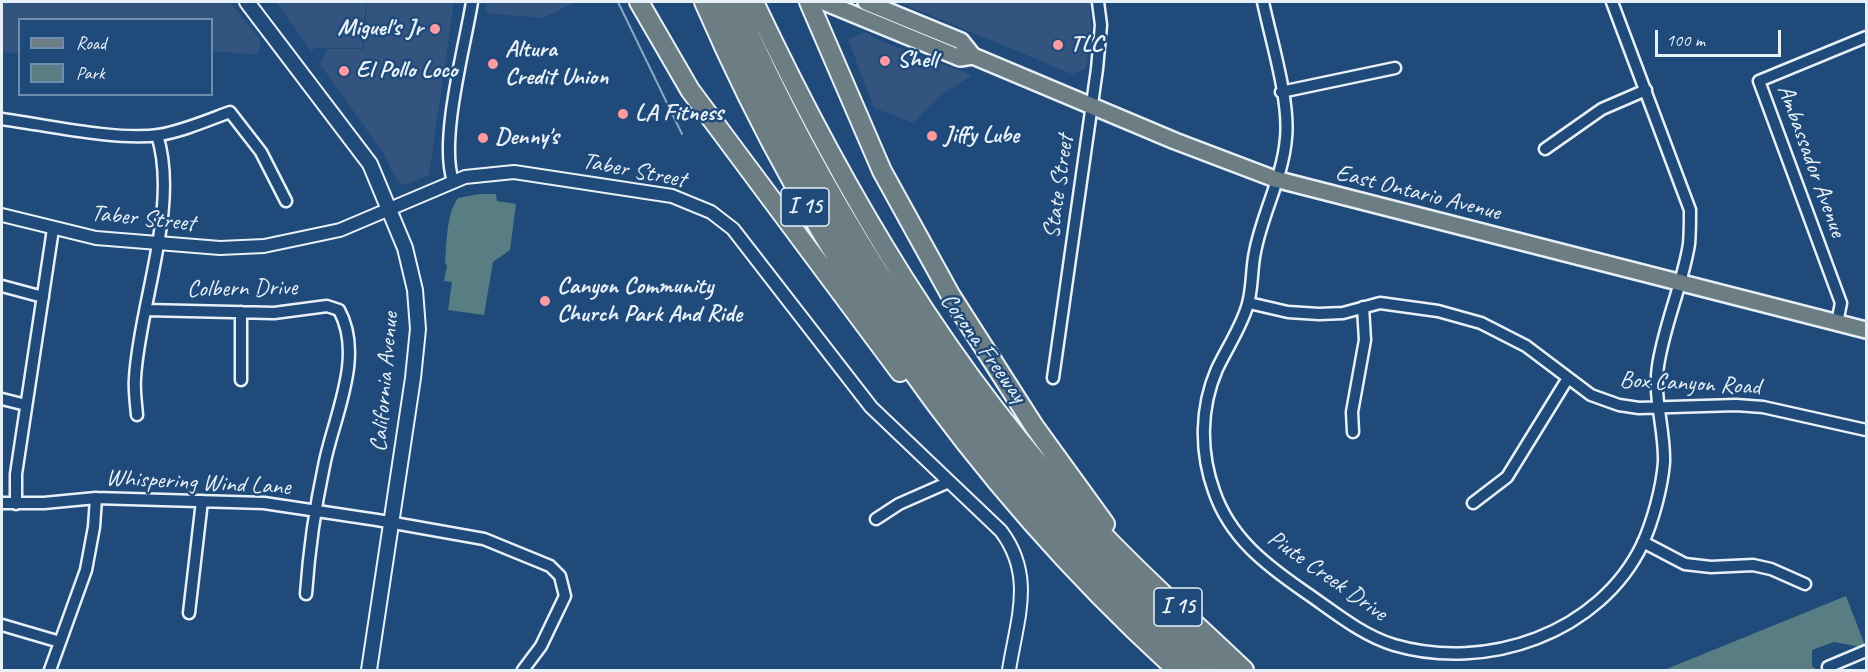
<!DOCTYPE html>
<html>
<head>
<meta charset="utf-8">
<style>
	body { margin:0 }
	#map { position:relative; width:1868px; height:672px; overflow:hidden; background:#1f4a7a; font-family:Caveat,sans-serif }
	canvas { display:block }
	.frame { position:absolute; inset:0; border:3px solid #e8f1f8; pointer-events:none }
	.legend { position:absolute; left:18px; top:18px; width:195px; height:78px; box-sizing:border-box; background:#1f4a7a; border:2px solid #6f8dac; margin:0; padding:8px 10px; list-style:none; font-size:18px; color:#e8f1f8 }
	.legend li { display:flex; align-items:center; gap:12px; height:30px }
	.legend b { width:30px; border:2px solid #6f8dac }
	.scale { position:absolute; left:1655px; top:30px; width:126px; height:27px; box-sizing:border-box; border:3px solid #e8f1f8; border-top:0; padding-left:8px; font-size:18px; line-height:21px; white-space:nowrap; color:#e8f1f8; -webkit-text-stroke:4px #1f4a7a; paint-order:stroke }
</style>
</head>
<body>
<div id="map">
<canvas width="1868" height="672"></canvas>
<div class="frame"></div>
<ul class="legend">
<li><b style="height:8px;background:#6c7e84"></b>Road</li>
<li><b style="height:16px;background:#587d82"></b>Park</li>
</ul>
<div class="scale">100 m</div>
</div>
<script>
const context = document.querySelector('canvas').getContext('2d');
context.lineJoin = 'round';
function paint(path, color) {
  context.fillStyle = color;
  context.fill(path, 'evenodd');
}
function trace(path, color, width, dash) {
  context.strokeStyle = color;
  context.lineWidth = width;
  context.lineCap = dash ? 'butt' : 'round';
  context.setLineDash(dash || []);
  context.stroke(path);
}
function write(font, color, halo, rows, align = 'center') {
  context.font = font + ' Caveat,sans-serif';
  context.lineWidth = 5;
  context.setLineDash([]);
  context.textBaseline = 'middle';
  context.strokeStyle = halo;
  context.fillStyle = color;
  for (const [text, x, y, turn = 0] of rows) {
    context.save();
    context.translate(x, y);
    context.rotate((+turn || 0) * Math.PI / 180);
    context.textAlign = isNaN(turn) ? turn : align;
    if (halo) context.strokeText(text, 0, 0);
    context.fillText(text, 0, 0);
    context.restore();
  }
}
paint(new Path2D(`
	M2 2H230L261 41 257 55 212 51V20H20L19 54 2 51Z
	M276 2H366L362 48H315L311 51Z
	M367 2H454L429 175 406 185 398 182 382 151 320 64 328 49H364Z
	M487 2H576L542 18 486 13Z
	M899 2H1090L1091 43 1086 68 1072 74Z
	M866 32 878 40 972 75 943 94 913 123 874 108 848 39Z`), '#33547e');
paint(new Path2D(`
	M480 194H496L497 201 516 204 510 250 493 262 484 315 448 310 452 282 444 281 447 266 445 262C447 242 446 215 458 198Z
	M1846 596 1866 648 1834 642 1812 650V666L1817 670H1664Z`), '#587d82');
trace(new Path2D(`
	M618 2 682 134`), '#86a9c4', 2);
const minor = new Path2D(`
	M1263 2C1271 40 1290 101 1286 138 1283 177 1262 214 1255 252 1251 270 1253 289 1247 307 1240 329 1227 348 1217 369 1200 408 1200 452 1214 491 1230 538 1266 565 1305 592 1333 611 1361 635 1394 645 1486 672 1600 634 1643 543 1653 520 1662 488 1664 462 1665 430 1653 398 1658 366 1664 325 1683 283 1689 244 1690 233 1690 221 1690 210L1612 2
	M1281 92 1395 68
	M2 119C46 125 117 141 159 135 183 131 206 121 230 112L261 152 286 201
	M1545 149 1602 109 1646 90
	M453 181C439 140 465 46 472 2
	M2 286 43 297
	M1249 303 1288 312 1319 314 1343 313 1380 303 1438 311 1481 323 1526 346 1591 395 1619 405 1639 408 1736 405 1763 407 1866 430
	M146 310 274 313 327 306 339 310C365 357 333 418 324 466 315 508 309 551 306 594
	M241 312V380
	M1837 323 1841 303 1759 81 1866 37
	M1053 378 1097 69 1101 25 1098 2
	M2 399 26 405
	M137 415C136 403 134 390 135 378 139 305 180 206 157 135
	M1353 432 1352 412 1365 340 1363 307
	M2 503H44L96 498 264 503 377 520 484 539 550 566 560 576 565 596 541 646 523 670
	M1473 503 1507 477 1568 378
	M16 504V474L53 229
	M876 519 899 504 949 482
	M1643 542 1685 564 1711 567 1753 565 1771 569 1805 584
	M189 613 202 501
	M2 625 60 642
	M1828 667 1866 651
	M50 670 86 570 94 527 96 498`);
const tertiary = new Path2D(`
	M2 215 96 238 220 248 264 246 340 230 465 177 514 172 672 196 711 212 733 229 871 407 1001 531C1035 576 1017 619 1009 670`);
const secondary = new Path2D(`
	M247 2 370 164 405 248 415 290 418 329 413 378 369 670`);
const primary = new Path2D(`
	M824 2 960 58 973 56
	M866 2 961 41 973 56 1175 141 1275 179 1866 330`);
const motorway = new Path2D(`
	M639 2 690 90 900 372
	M704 2C813 254 973 485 1177 670
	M718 2C830 255 994 483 1199 670
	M735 2C816 187 927 366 1064 515 1114 569 1169 620 1223 670
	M754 2C843 190 949 373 1094 525 1141 576 1194 622 1244 670
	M809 2 882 171 951 296 1034 426 1105 524`);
trace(minor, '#e8f1f8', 15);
trace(tertiary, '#e8f1f8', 16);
trace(secondary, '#e8f1f8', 18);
trace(primary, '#e8f1f8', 20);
trace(motorway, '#e8f1f8', 22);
trace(minor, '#1f4a7a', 10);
trace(tertiary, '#1f4a7a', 12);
trace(secondary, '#1f4a7a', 14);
trace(primary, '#6c7e84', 15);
trace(motorway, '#6c7e84', 18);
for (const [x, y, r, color] of [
	[435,29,6,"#ff9aa2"],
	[1058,45,6,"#ff9aa2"],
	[885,61,6,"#ff9aa2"],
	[493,64,6,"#ff9aa2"],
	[344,71,6,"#ff9aa2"],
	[623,114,6,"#ff9aa2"],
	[932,136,6,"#ff9aa2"],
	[483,138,6,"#ff9aa2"],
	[545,301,6,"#ff9aa2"]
]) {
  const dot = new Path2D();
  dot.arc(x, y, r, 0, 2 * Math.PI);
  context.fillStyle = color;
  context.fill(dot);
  trace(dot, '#1f4a7a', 2);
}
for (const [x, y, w] of [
	[805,207,48],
	[1178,607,48]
]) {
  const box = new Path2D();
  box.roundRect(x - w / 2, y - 19, w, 38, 4.5);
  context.fillStyle = '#1f4a7a';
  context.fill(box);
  trace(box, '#e8f1f8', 1.5);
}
write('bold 22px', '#e8f1f8', null, [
	["I 15",805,207],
	["I 15",1178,607]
]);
write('bold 24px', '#e8f1f8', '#1f4a7a', [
	["Miguel's Jr",423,29,"right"],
	["TLC",1070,45],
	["Altura",505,50],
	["Credit Union",505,78],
	["Shell",897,61],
	["El Pollo Loco",356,71],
	["LA Fitness",635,114],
	["Jiffy Lube",944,136],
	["Denny's",495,138],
	["Canyon Community",557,287],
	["Church Park And Ride",557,315]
], 'left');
write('24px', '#e8f1f8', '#1f4a7a', [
	["Ambassador Avenue",1811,161,70],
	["Taber Street",634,171,11],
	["State Street",1059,187,-82],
	["East Ontario Avenue",1418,193,14],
	["Taber Street",143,219,6],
	["Colbern Drive",242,289,-1],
	["Corona Freeway",983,348,54],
	["California Avenue",385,382,-85],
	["Box Canyon Road",1690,384,3],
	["Whispering Wind Lane",198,483,3],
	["Piute Creek Drive",1327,576,35]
]);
</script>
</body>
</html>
